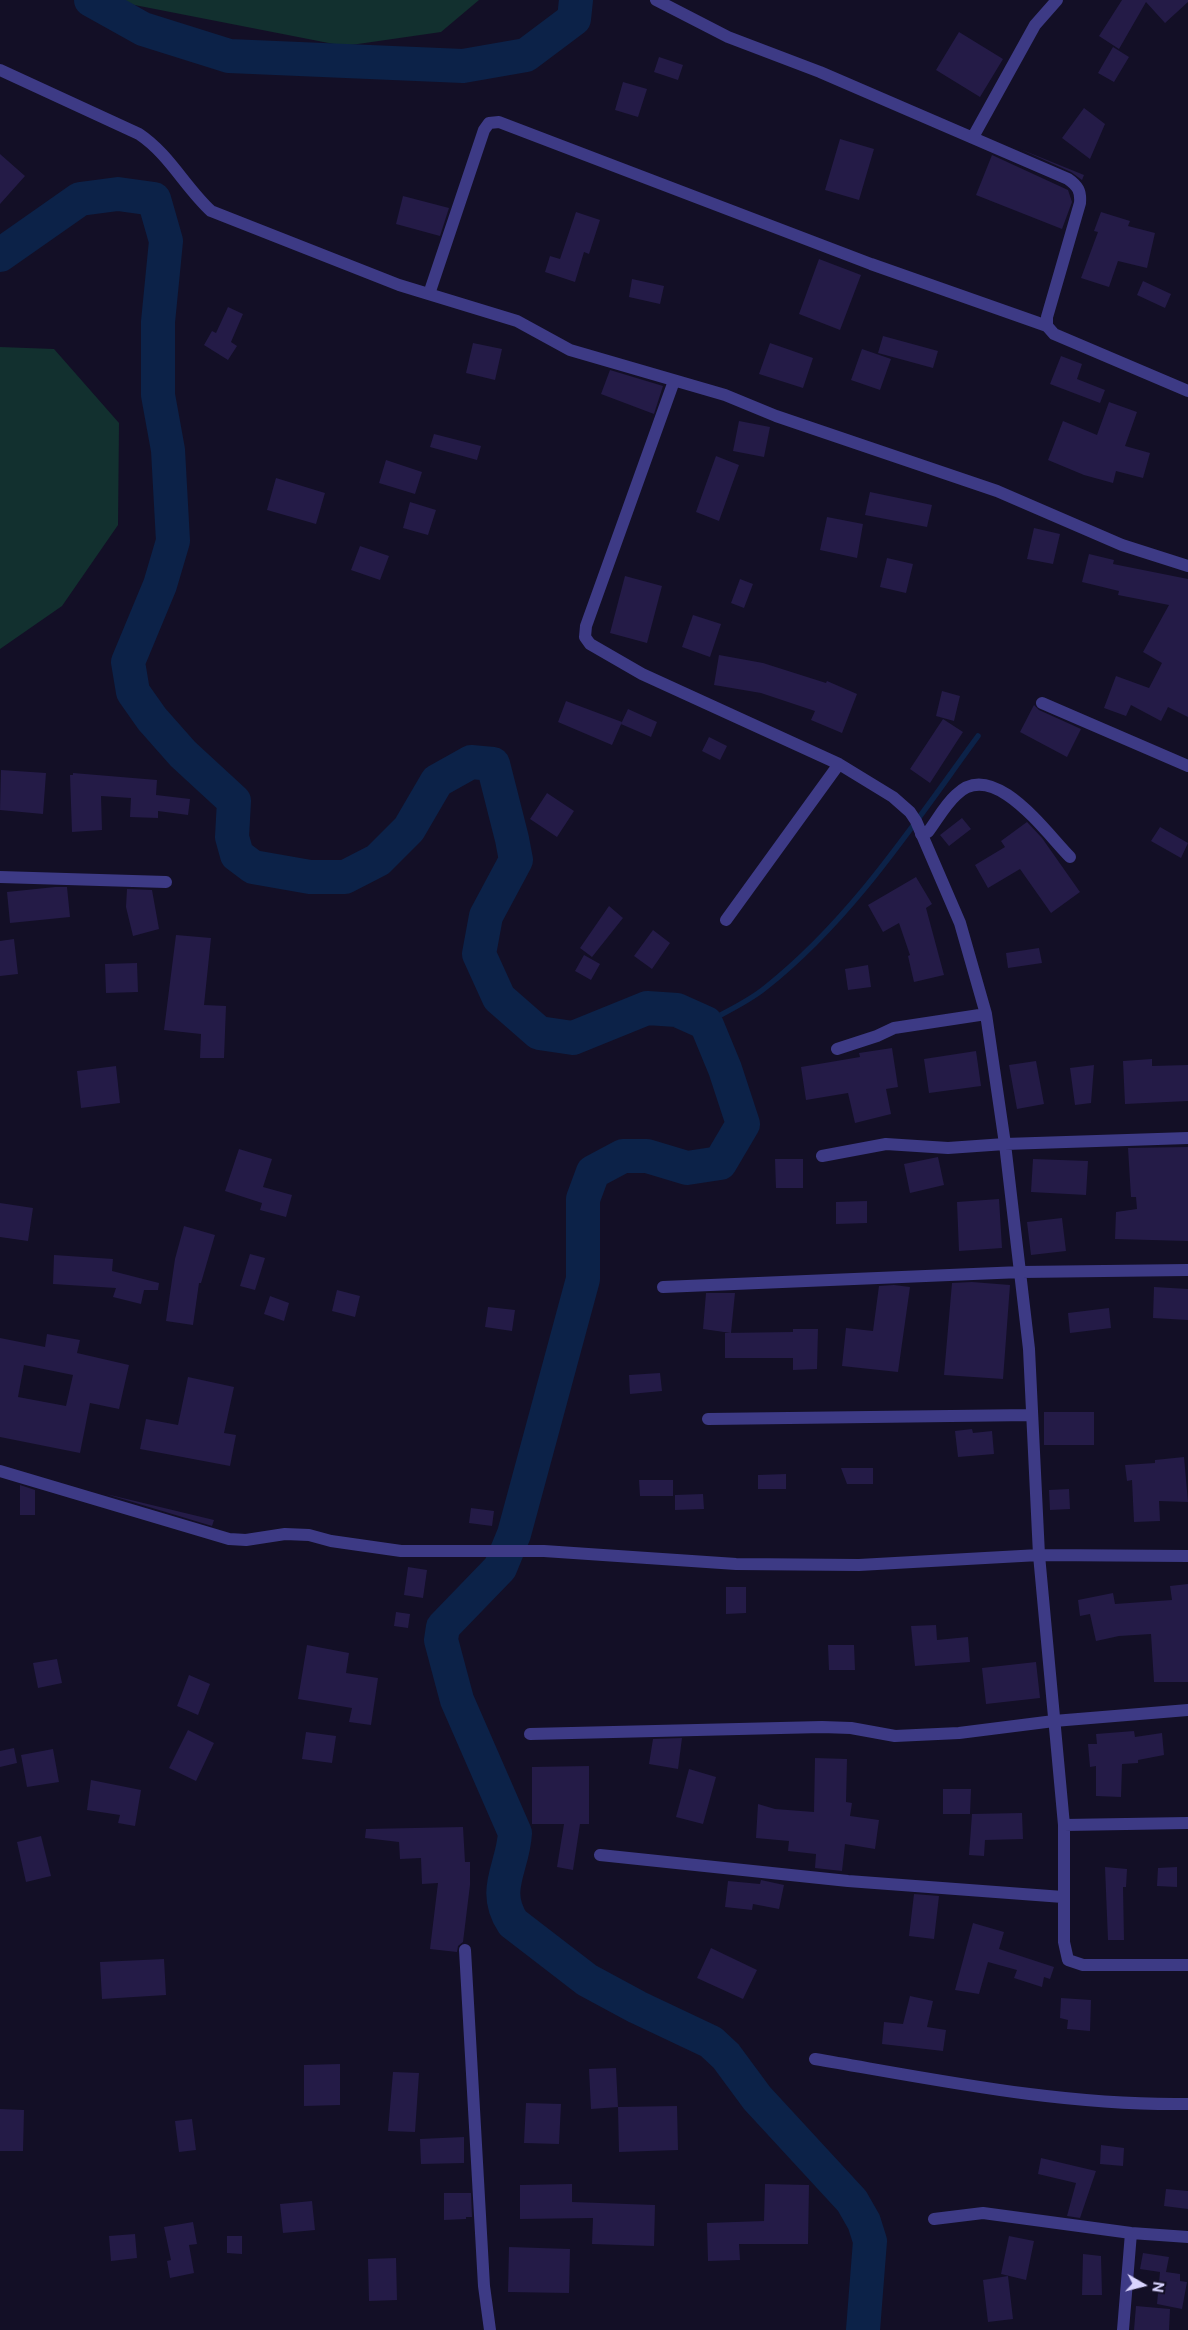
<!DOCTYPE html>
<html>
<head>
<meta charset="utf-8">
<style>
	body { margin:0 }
	#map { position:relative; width:1188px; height:2330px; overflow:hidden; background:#130f26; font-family:"Public Sans",sans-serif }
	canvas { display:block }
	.north { position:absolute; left:1118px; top:2260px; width:50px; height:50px; -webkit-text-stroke:4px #130f26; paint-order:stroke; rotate:98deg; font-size:14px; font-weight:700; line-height:20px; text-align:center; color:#d9d4ff }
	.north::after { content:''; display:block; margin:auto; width:18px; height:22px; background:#d9d4ff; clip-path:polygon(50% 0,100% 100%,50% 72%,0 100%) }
</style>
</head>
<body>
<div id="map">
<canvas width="1188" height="2330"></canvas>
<div class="north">N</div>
</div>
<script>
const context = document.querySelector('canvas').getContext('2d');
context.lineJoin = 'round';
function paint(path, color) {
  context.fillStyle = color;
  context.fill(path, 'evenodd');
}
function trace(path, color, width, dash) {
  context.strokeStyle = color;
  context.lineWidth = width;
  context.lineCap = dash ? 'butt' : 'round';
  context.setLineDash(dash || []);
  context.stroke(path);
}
paint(new Path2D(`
	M109 0H479L441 32 344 46Z
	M0 347 54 349 119 423 118 525 62 606 0 649Z`), '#12302f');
trace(new Path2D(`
	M706 1023C725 1012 748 1002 765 988 852 919 913 825 978 736`), '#0c2248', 5.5);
trace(new Path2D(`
	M91 0 143 29 229 56 463 66 526 55 574 19 576 0
	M0 255 80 199 118 194 154 199 166 241 158 322V395L168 450 173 541 160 585 128 662 133 692 152 719 183 754 234 801 232 837 237 855 253 867 310 877H345L378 860 409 829 437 781 471 762 493 764 512 839 516 860 486 916 479 954 499 998 539 1033 573 1038 647 1008 677 1010 706 1023 725 1069 743 1124 720 1163 687 1168 647 1156H623L593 1172 583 1199V1279L514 1534 500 1568 443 1627 441 1640 457 1700 515 1833C513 1868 491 1890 513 1923L587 1980 637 2007 711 2042 726 2056 757 2098 852 2201 864 2222 870 2241 863 2330`), '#0c2248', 34);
paint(new Path2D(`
	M1122 0H1188V2L1165 23 1146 2 1119 49 1099 36Z
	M959 32 1003 59 980 97 936 70Z
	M1113 47 1129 57 1114 82 1098 73Z
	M659 57 683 65 678 80 654 72Z
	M623 82 647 89 638 117 615 110Z
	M1084 108 1105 124 1090 159 1062 138Z
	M840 139 874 149 859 200 825 190Z
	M1020 149 1084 175 1082 180 1071 172Z
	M0 154 25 176 0 204Z
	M992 155 1068 190 1072 202 1062 229 976 195Z
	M403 196 449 208 440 236 396 224Z
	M576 212 600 220 589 254 584 252 575 282 545 272 550 256 560 259Z
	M1101 212 1130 221 1128 226 1155 233 1147 268 1118 261 1109 287 1081 278 1098 232 1094 231Z
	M819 259 861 275 840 330 799 314Z
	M632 279 664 286 660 304 629 297Z
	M1143 281 1171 294 1165 308 1137 295Z
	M228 307 243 314 231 342 237 346 228 360 204 345 212 331 216 333Z
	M883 336 938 351 933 368 878 353Z
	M473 343 502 349 495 380 466 373Z
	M770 343 813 358 803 388 759 374Z
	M862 349 891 359 880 390 851 380Z
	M1061 356 1082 364 1077 379 1105 390 1100 403 1050 384Z
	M610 370 663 386 654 414 601 394Z
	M1109 402 1137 412 1125 446 1150 453 1143 478 1116 471 1113 483 1084 475 1048 460 1063 421 1097 435Z
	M739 421 770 427 764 457 733 451Z
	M434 434 481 446 477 460 430 447Z
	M716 456 739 465 719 521 696 512Z
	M386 460 422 472 415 494 379 483Z
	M276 478 325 493 316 524 267 510Z
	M870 492 932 505 927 527 865 515Z
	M410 502 436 510 428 535 403 528Z
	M827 517 863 524 857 558 820 550Z
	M1034 528 1060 534 1053 564 1027 559Z
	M360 546 389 556 380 580 351 570Z
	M1089 554 1114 560 1113 564 1188 579V717L1168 707 1161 721 1131 705 1126 716 1104 708 1116 676 1149 688 1162 663 1143 652 1169 605 1118 595 1119 591 1082 582Z
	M887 558 913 564 906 593 880 587Z
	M625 576 662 586 647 643 610 633Z
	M740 579 753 584 744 608 731 603Z
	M693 615 721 624 710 657 682 647Z
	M719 655 763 663 826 683 827 681 857 694 842 733 811 720 815 711 761 693 714 685Z
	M942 691 960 696 954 721 936 716Z
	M566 701 622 722 612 745 558 722Z
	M1034 705 1039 710 1081 729 1067 757 1020 732Z
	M628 709 657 722 651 737 621 724Z
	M943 719 963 732 930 783 910 769Z
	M709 737 727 746 720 760 702 751Z
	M1 770 46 773 43 814 0 810Z
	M73 773 157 780 156 795 190 799 188 815 158 811V818L130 817 131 798 101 796 102 830 72 832 70 775H73Z
	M547 793 574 811 557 837 530 819Z
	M962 818 971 829 949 846 940 835Z
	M1027 822 1042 838 1080 892 1051 913 1020 869 988 888 975 865 1005 847 1001 841Z
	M1160 827 1188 843 1181 858 1151 841Z
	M916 877 932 904 926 908 944 975 914 982 908 956 910 955 899 923 883 932 868 905Z
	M55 887H67L70 917 10 923 7 892Z
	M127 889 152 890 159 929 133 936 126 907Z
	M609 906 623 918 592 957 580 948Z
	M653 930 670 943 652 969 634 956Z
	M176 935 211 938 204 1005 226 1006 224 1058H200L201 1034 164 1030Z
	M14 939 18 974 0 976V941Z
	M1039 948 1042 963 1008 968 1006 953Z
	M584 955 600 964 591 980 575 971Z
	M137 963 138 992 106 993 105 964Z
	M868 965 871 987 848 990 845 969Z
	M892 1048 898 1087 886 1089 891 1114 855 1123 848 1093 806 1100 801 1067 860 1057 859 1053Z
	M976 1051 981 1086 929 1093 924 1059Z
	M1152 1059V1066L1188 1065V1101L1125 1104 1123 1061Z
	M1036 1061 1044 1104 1017 1109 1009 1065Z
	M1094 1065 1091 1103 1075 1105 1070 1068Z
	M116 1066 120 1103 81 1108 77 1071Z
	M1188 1147V1241L1115 1239 1116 1212 1137 1209 1136 1197H1131L1128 1148Z
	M239 1149 272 1159 263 1187 292 1195 286 1217 260 1210 262 1203 225 1191Z
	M938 1157 944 1185 910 1193 904 1164Z
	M775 1159H803V1188H776Z
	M1033 1159 1088 1161 1086 1195 1031 1192Z
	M999 1199 1002 1248 959 1251 957 1202Z
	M867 1201V1223L836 1224V1202Z
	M0 1203 33 1208 28 1241 0 1237Z
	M1062 1218 1066 1251 1031 1255 1027 1222Z
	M184 1226 215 1235 201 1283H199L193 1325 166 1321 175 1259Z
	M250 1254 265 1258 255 1290 240 1286Z
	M54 1255 113 1259 112 1271 159 1283 158 1290H144L141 1304 113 1297 116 1288 53 1284Z
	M972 1282 1010 1285 1003 1379 944 1375 952 1283Z
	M894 1285 910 1287 898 1372 842 1366 846 1328 873 1331 879 1286Z
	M1154 1287 1188 1289V1320L1153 1318Z
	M337 1290 360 1296 355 1317 332 1311Z
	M706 1293H735L731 1333 703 1329Z
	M270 1296 289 1303 284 1321 264 1314Z
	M488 1307 515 1310 512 1331 485 1327Z
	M1109 1308 1111 1328 1070 1333 1068 1313Z
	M793 1329H818L817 1369 793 1370V1358H725V1333L793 1332Z
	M47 1334 80 1340 77 1353 129 1365 119 1409 90 1403 80 1453 0 1437V1338L45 1347ZM24 1365 73 1375 66 1406 18 1397Z
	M660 1373 662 1391 630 1394 629 1375Z
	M188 1377 234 1387 224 1433 236 1435 230 1466 140 1449 146 1419 178 1425Z
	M1044 1412H1094V1445H1044Z
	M972 1429 973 1433 992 1431 994 1454 958 1457 955 1431Z
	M1184 1457 1188 1502 1159 1501 1160 1521 1134 1522 1132 1480 1127 1481 1125 1465 1155 1463V1460Z
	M841 1468H873V1484H847Z
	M786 1474V1489H758V1475Z
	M639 1480H673V1496H640Z
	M20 1485 35 1490V1515H20Z
	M1069 1489 1070 1509 1050 1510 1049 1490Z
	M106 1494 214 1520 212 1526Z
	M703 1494 704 1509 675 1510V1495Z
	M471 1508 494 1511 492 1526 469 1523Z
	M408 1567 427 1570 423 1598 404 1595Z
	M1188 1584V1682H1154L1151 1634 1119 1636 1096 1641 1090 1614 1080 1616 1078 1600 1113 1593 1115 1604 1172 1600 1170 1586Z
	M726 1587H746V1613L726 1614Z
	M396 1612 410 1614 408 1628 394 1626Z
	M936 1625 937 1640 968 1637 970 1662 915 1666 911 1626Z
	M307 1645 349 1653 346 1673 378 1678 371 1725 349 1722 352 1708 298 1699Z
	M828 1645H854L855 1670H829Z
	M57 1659 62 1683 38 1688 33 1663Z
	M1036 1662 1040 1698 986 1704 982 1668Z
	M189 1675 210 1684 198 1715 177 1706Z
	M188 1730 214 1743 196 1781 169 1768Z
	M1134 1731 1135 1737 1162 1733 1164 1755 1138 1760V1763L1122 1764 1121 1797 1096 1796V1766L1090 1767 1088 1744H1097L1096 1734Z
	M306 1732 336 1736 332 1763 302 1759Z
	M682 1738 678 1769 649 1764 653 1739Z
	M14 1748 17 1763 0 1767V1751Z
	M53 1749 59 1782 27 1787 21 1755Z
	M815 1758 847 1759 846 1802 852 1803 850 1816 879 1820 875 1849 845 1844 842 1871 815 1868 816 1854 788 1851 789 1841 756 1838 758 1804 775 1809 814 1812Z
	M589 1766V1824H580L573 1870 557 1867 564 1824H532V1767Z
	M689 1769 716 1777 703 1824 676 1817Z
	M91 1780 141 1790 135 1826 118 1823 120 1815 87 1810Z
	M943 1789H971L970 1814H943Z
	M1022 1813 1023 1839 985 1840 984 1856 969 1855 972 1814Z
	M463 1827 465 1862H470V1885L463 1942 458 1946 457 1952 430 1949 438 1883 422 1884 421 1858 400 1859 399 1842 365 1838 366 1829Z
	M41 1836 51 1876 26 1882 17 1842Z
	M1105 1867 1127 1869 1126 1887H1123L1124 1940H1108Z
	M1177 1867V1887L1157 1886 1158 1868Z
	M761 1880 784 1885 779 1909 753 1904 752 1910 725 1907 728 1881 760 1884Z
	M914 1894 939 1896 934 1939 909 1936Z
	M973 1923 1004 1932 999 1949 1054 1967 1050 1979 1044 1977 1042 1987 1014 1978 1017 1970 988 1962 979 1994 955 1990Z
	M711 1948 757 1970 743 1999 697 1978Z
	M164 1959 166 1995 102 1999 100 1962Z
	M910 1996 933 2001 927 2027 946 2030 943 2051 882 2044 884 2022 903 2024Z
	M1061 1998 1091 2000 1090 2031 1067 2029 1068 2020 1060 2018Z
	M340 2064V2105L304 2106V2065Z
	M616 2068 618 2107 591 2109 589 2069Z
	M393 2072 419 2073 415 2132 388 2131Z
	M526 2103 561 2104 559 2144 524 2143Z
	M677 2106 678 2150 619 2152 618 2107Z
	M0 2109 24 2110 23 2151H0Z
	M192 2119 196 2150 179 2152 175 2121Z
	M464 2137V2163L421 2164 420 2139Z
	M1101 2145 1124 2148 1123 2166 1100 2164Z
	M1041 2158 1096 2171 1080 2218 1067 2216 1076 2183 1038 2174Z
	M572 2184V2202L655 2205 654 2246 592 2244 593 2218 520 2219V2185Z
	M765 2184 809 2185 808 2244H739L740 2260 708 2261 707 2223 764 2221Z
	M1166 2189 1188 2191V2209L1164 2206Z
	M444 2193H471L472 2217H466V2219L444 2220Z
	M312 2201 315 2230 283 2233 280 2204Z
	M193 2222 197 2244 189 2245 194 2273 170 2278 167 2261 171 2260 164 2227Z
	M135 2234 137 2258 111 2261 109 2236Z
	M227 2236H242V2254L227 2253Z
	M1009 2236 1034 2241 1026 2280 1001 2274Z
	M509 2247 570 2249 569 2293 508 2292Z
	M1143 2253 1169 2257 1166 2272 1180 2274V2281L1187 2282 1182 2309 1157 2304 1160 2272 1140 2269Z
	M1083 2254 1101 2256 1102 2295H1082Z
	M396 2258 397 2300 369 2301 368 2259Z
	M1008 2276 1013 2319 988 2322 983 2280Z
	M1136 2306 1170 2309 1169 2330H1134Z`), '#241b47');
trace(new Path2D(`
	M656 0 728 37 820 72 1068 179C1078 186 1081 191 1080 203L1047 317V326
	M0 70 139 134C169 154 185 187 211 211L399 285 517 321 570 350 725 395 776 416 997 491 1122 545 1188 566
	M973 137 1035 25 1057 0
	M429 294 484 130 489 123 499 122 871 264 1047 326 1054 334 1188 391
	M674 381 586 626 585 637 590 644 642 674 839 764 893 797 910 812 916 821 960 923 986 1014 1005 1144 1029 1349 1039 1555 1064 1825V1942L1068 1960 1083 1965H1188
	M1042 703 1188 766
	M921 834 928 832C937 820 945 805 956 795 993 757 1046 833 1070 857
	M0 877 166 882
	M726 920 839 764
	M837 1049 877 1036 894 1028 986 1014
	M822 1156 886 1144 948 1148 1005 1144 1188 1138
	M663 1287 1021 1272 1188 1270
	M708 1419 1032 1415
	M0 1471 229 1539 246 1540 285 1534 309 1535 331 1541 401 1551H544L736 1564 859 1565 1039 1555 1188 1556
	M530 1734 822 1727 851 1728 895 1736 959 1733 1054 1721 1188 1710
	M1064 1825 1188 1823
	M600 1855 848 1881 1063 1897
	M465 1950 484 2286 490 2330
	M815 2059C938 2080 1062 2106 1188 2104
	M934 2219 983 2213 1131 2233 1188 2237
	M1123 2330 1131 2233`), '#3d3a85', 12);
</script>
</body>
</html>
